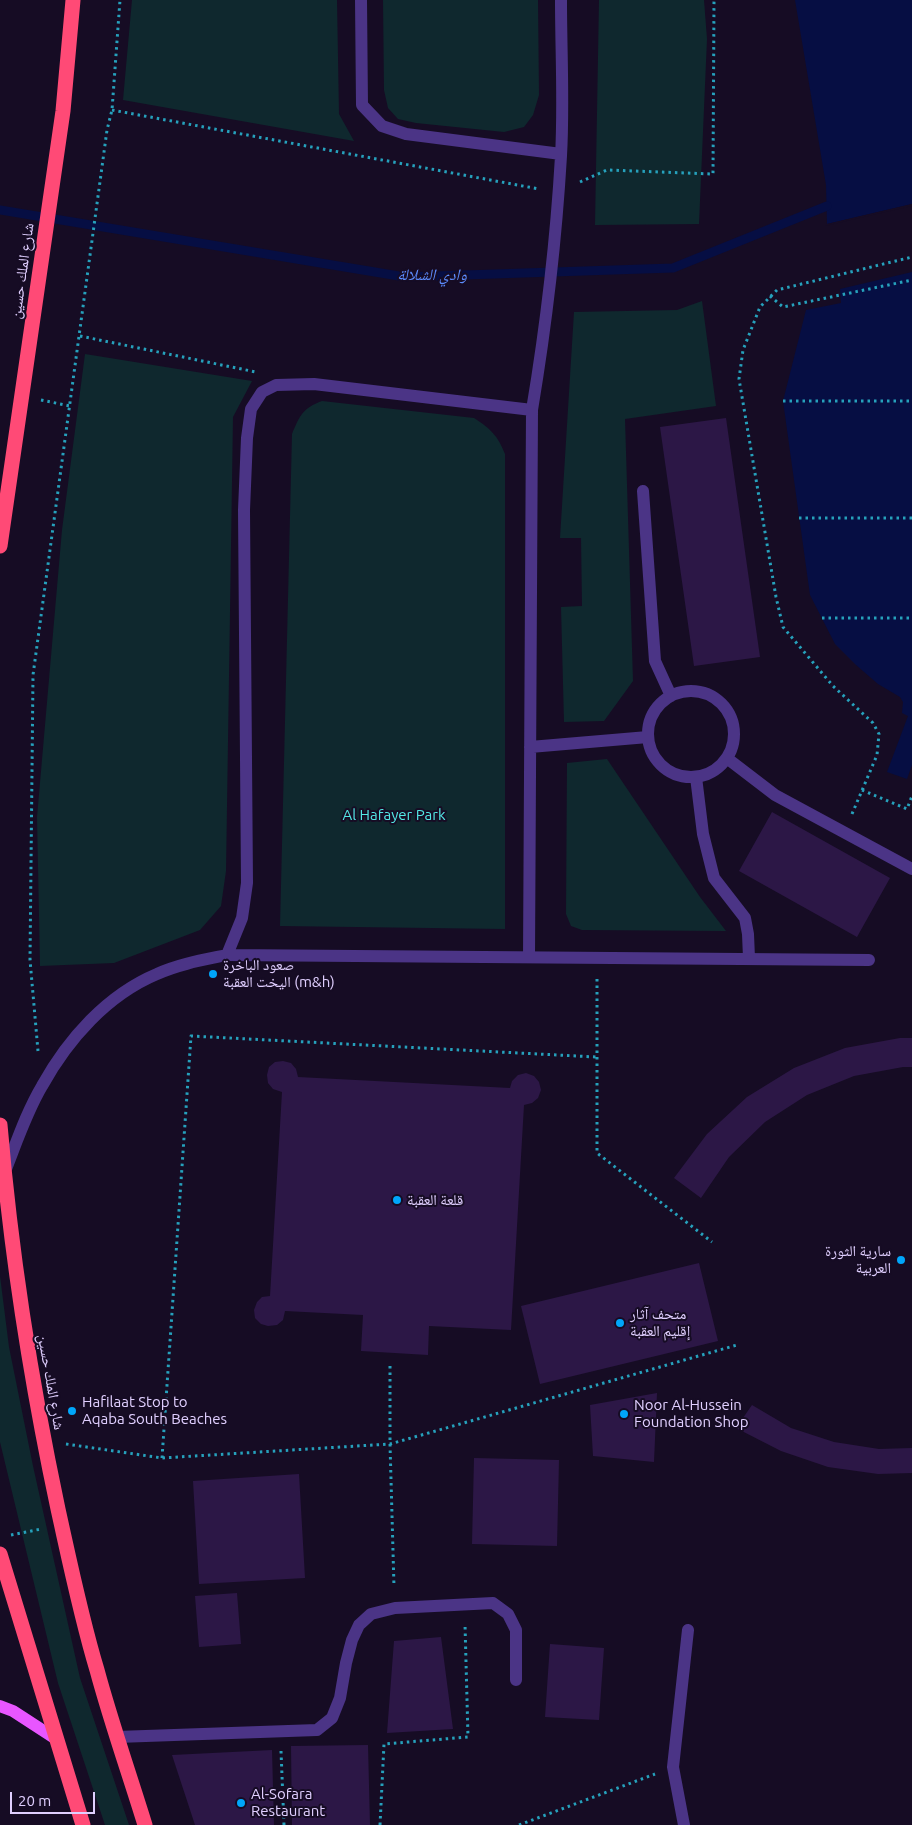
<!DOCTYPE html>
<html>
<head>
<meta charset="utf-8">
<style>
	body { margin:0 }
	#map { position:relative; width:912px; height:1825px; overflow:hidden; background:#160c24; font-family:Ubuntu,sans-serif }
	canvas { display:block }
	.scale { position:absolute; left:10px; top:1792px; width:85px; height:22px; box-sizing:border-box; border:2px solid #e0cfff; border-top:0; padding-left:6px; font-size:15px; line-height:18px; white-space:nowrap; color:#e0cfff; -webkit-text-stroke:4px #160c24; paint-order:stroke }
</style>
</head>
<body>
<div id="map">
<canvas width="912" height="1825"></canvas>
<div class="scale">20 m</div>
</div>
<script>
const context = document.querySelector('canvas').getContext('2d');
context.lineJoin = 'round';
function paint(path, color) {
  context.fillStyle = color;
  context.fill(path, 'evenodd');
}
function trace(path, color, width, dash) {
  context.strokeStyle = color;
  context.lineWidth = width;
  context.lineCap = dash ? 'butt' : 'round';
  context.setLineDash(dash || []);
  context.stroke(path);
}
function write(font, color, halo, rows, align = 'center') {
  context.font = font + ' Ubuntu,"Noto Naskh Arabic",sans-serif';
  context.lineWidth = 4;
  context.setLineDash([]);
  context.textBaseline = 'middle';
  context.strokeStyle = halo;
  context.fillStyle = color;
  for (const [text, x, y, turn = 0] of rows) {
    context.save();
    context.translate(x, y);
    context.rotate((+turn || 0) * Math.PI / 180);
    context.textAlign = isNaN(turn) ? turn : align;
    if (halo) context.strokeText(text, 0, 0);
    context.fillText(text, 0, 0);
    context.restore();
  }
}
paint(new Path2D(`
	M132 0H337L339 114 354 141 123 100Z
	M383 0H538L539 95 533 115 524 127 504 132 416 123 398 119 388 108 384 90Z
	M599 0H704L707 39 699 224 595 225Z
	M702 301 716 406 625 419 633 681 604 721 564 722 561 607 582 606 581 538H560L574 312 677 310Z
	M85 354 252 381 233 417 226 871 221 906 200 930 114 963 40 966 37 817 62 530Z
	M322 401 474 418C491 429 498 436 505 454V929L280 926 292 434C300 415 303 408 322 401Z
	M607 759 700 897 726 931 582 930 571 926 566 914 567 763Z
	M0 1276 9 1347 33 1466 80 1678 129 1825H105L58 1683 0 1442Z`), '#0f282e');
paint(new Path2D(`
	M795 0H912V204L827 224 826 185Z
	M912 272V765L907 779 887 772 908 716 902 713 903 702 900 697 878 684 856 665 835 644 810 595 783 401 806 310 841 303 840 289Z`), '#060e43');
paint(new Path2D(`
	M912 204V206L825 226 827 224Z`), '#160c24');
trace(new Path2D(`
	M0 210 405 277 673 268 827 206`), '#060e43', 9);
paint(new Path2D(`
	M726 418 760 657 694 666 660 427Z
	M772 812 890 878 857 937 739 871Z
	M900 1038H912V1067H903L854 1076 807 1095 765 1122 729 1157 701 1198 674 1178 707 1134 747 1097 794 1068 845 1048Z
	M283 1061 291 1063 296 1069 298 1077 510 1088 512 1081 518 1075 526 1073 534 1076 539 1082 541 1090 538 1098 532 1103 524 1105 511 1330 429 1326 428 1355 361 1351 363 1315 285 1311 283 1320 277 1325 268 1326 261 1324 255 1318 254 1310 257 1302 262 1297 270 1296 282 1092 273 1089 268 1083 267 1075 269 1067 275 1062Z
	M699 1263 718 1341 540 1384 521 1306Z
	M657 1393 654 1462 593 1456 590 1405Z
	M752 1405 791 1428 834 1442 879 1449 912 1448V1473L878 1474 828 1467 781 1451 736 1428Z
	M474 1458 559 1460 557 1546 472 1544Z
	M299 1474 305 1578 199 1584 193 1481Z
	M237 1593 241 1644 199 1647 195 1596Z
	M441 1637 453 1729 387 1733 394 1641Z
	M550 1644 604 1648 599 1720 545 1717Z
	M368 1745 370 1825H292L291 1746Z
	M272 1750 274 1825H195L172 1755Z`), '#2c1746');
trace(new Path2D(`
	M112 110 539 189
	M580 182 607 170 713 174 714 0
	M770 296 783 307 912 280
	M80 336 256 372
	M41 400 70 406
	M783 401H912
	M799 518H912
	M822 618H912
	M862 790 907 809 912 796
	M852 814 877 755 879 734 873 723 833 686 783 627 776 597 739 379 743 350 760 307 777 290 912 257
	M597 979V1153L712 1242
	M38 1051 30 960 33 675 107 130 112 110 120 0
	M390 1366V1444L394 1587
	M66 1444 162 1458 390 1444 737 1345
	M162 1458 191 1036 596 1057
	M11 1535 41 1529
	M281 1751 284 1825
	M380 1825 384 1744 468 1737 465 1624
	M519 1825 655 1774`), '#26a1bc', 3, [2.5, 4]);
trace(new Path2D(`
	M361 0 362 105 382 126 406 134 561 154
	M643 491 655 661 671 696
	M648 734a43 43 0 1 1 86 0a43 43 0 1 1-86 0Z
	M530 747 648 737
	M728 759 775 795 912 869
	M696 777 703 834 714 878 745 918 748 934 749 958
	M227 955 242 918 247 883 244 510 247 438 251 409 262 392 276 385 314 384 532 410
	M529 957 532 410C546 326 556 242 561 156 564 105 561 52 561 0
	M4 1174C16 1144 26 1113 42 1086 68 1039 107 995 157 974 179 964 203 960 227 955L869 960
	M117 1737 317 1730 332 1718 340 1698 346 1663 352 1640 359 1625 371 1614 395 1608 493 1603 508 1614 516 1630V1680
	M684 1825 673 1767 688 1630`), '#4b3486', 12);
trace(new Path2D(`
	M0 1706 13 1711 56 1739`), '#e856ff', 12);
trace(new Path2D(`
	M0 546 63 111 73 0
	M0 1125C11 1255 31 1382 58 1509 70 1563 81 1617 97 1670 111 1722 129 1773 145 1825
	M0 1554 83 1825`), '#ff4a76', 15);
for (const [x, y, r, color] of [
	[213,974,5,"#00a6fa"],
	[397,1200,5,"#00a6fa"],
	[901,1260,5,"#00a6fa"],
	[620,1323,5,"#00a6fa"],
	[72,1411,5,"#00a6fa"],
	[624,1414,5,"#00a6fa"],
	[241,1803,5,"#00a6fa"]
]) {
  const dot = new Path2D();
  dot.arc(x, y, r, 0, 2 * Math.PI);
  context.fillStyle = color;
  context.fill(dot);
  trace(dot, '#160c24', 2);
}
write('15px', '#e0cfff', '#160c24', [
	["شارع الملك حسين",22,271,-82],
	["شارع الملك حسين",51,1382,80]
]);
write('15px', '#53e7e5', '#160c24', [
	["Al Hafayer Park",394,815]
]);
write('15px', '#e0cfff', '#160c24', [
	["صعود الباخرة",223,965],
	["اليخت العقبة (m&h)",223,982],
	["قلعة العقبة",407,1200],
	["سارية الثورة",891,1251,"right"],
	["العربية",891,1268,"right"],
	["متحف آثار",630,1314],
	["إقليم العقبة",630,1331],
	["Hafilaat Stop to",82,1402],
	["Aqaba South Beaches",82,1419],
	["Noor Al-Hussein",634,1405],
	["Foundation Shop",634,1422],
	["Al-Sofara",251,1794],
	["Restaurant",251,1811]
], 'left');
write('italic 16px', '#5d8dff', '#160c24', [
	["وادي الشلالة",432,275]
]);
</script>
</body>
</html>
